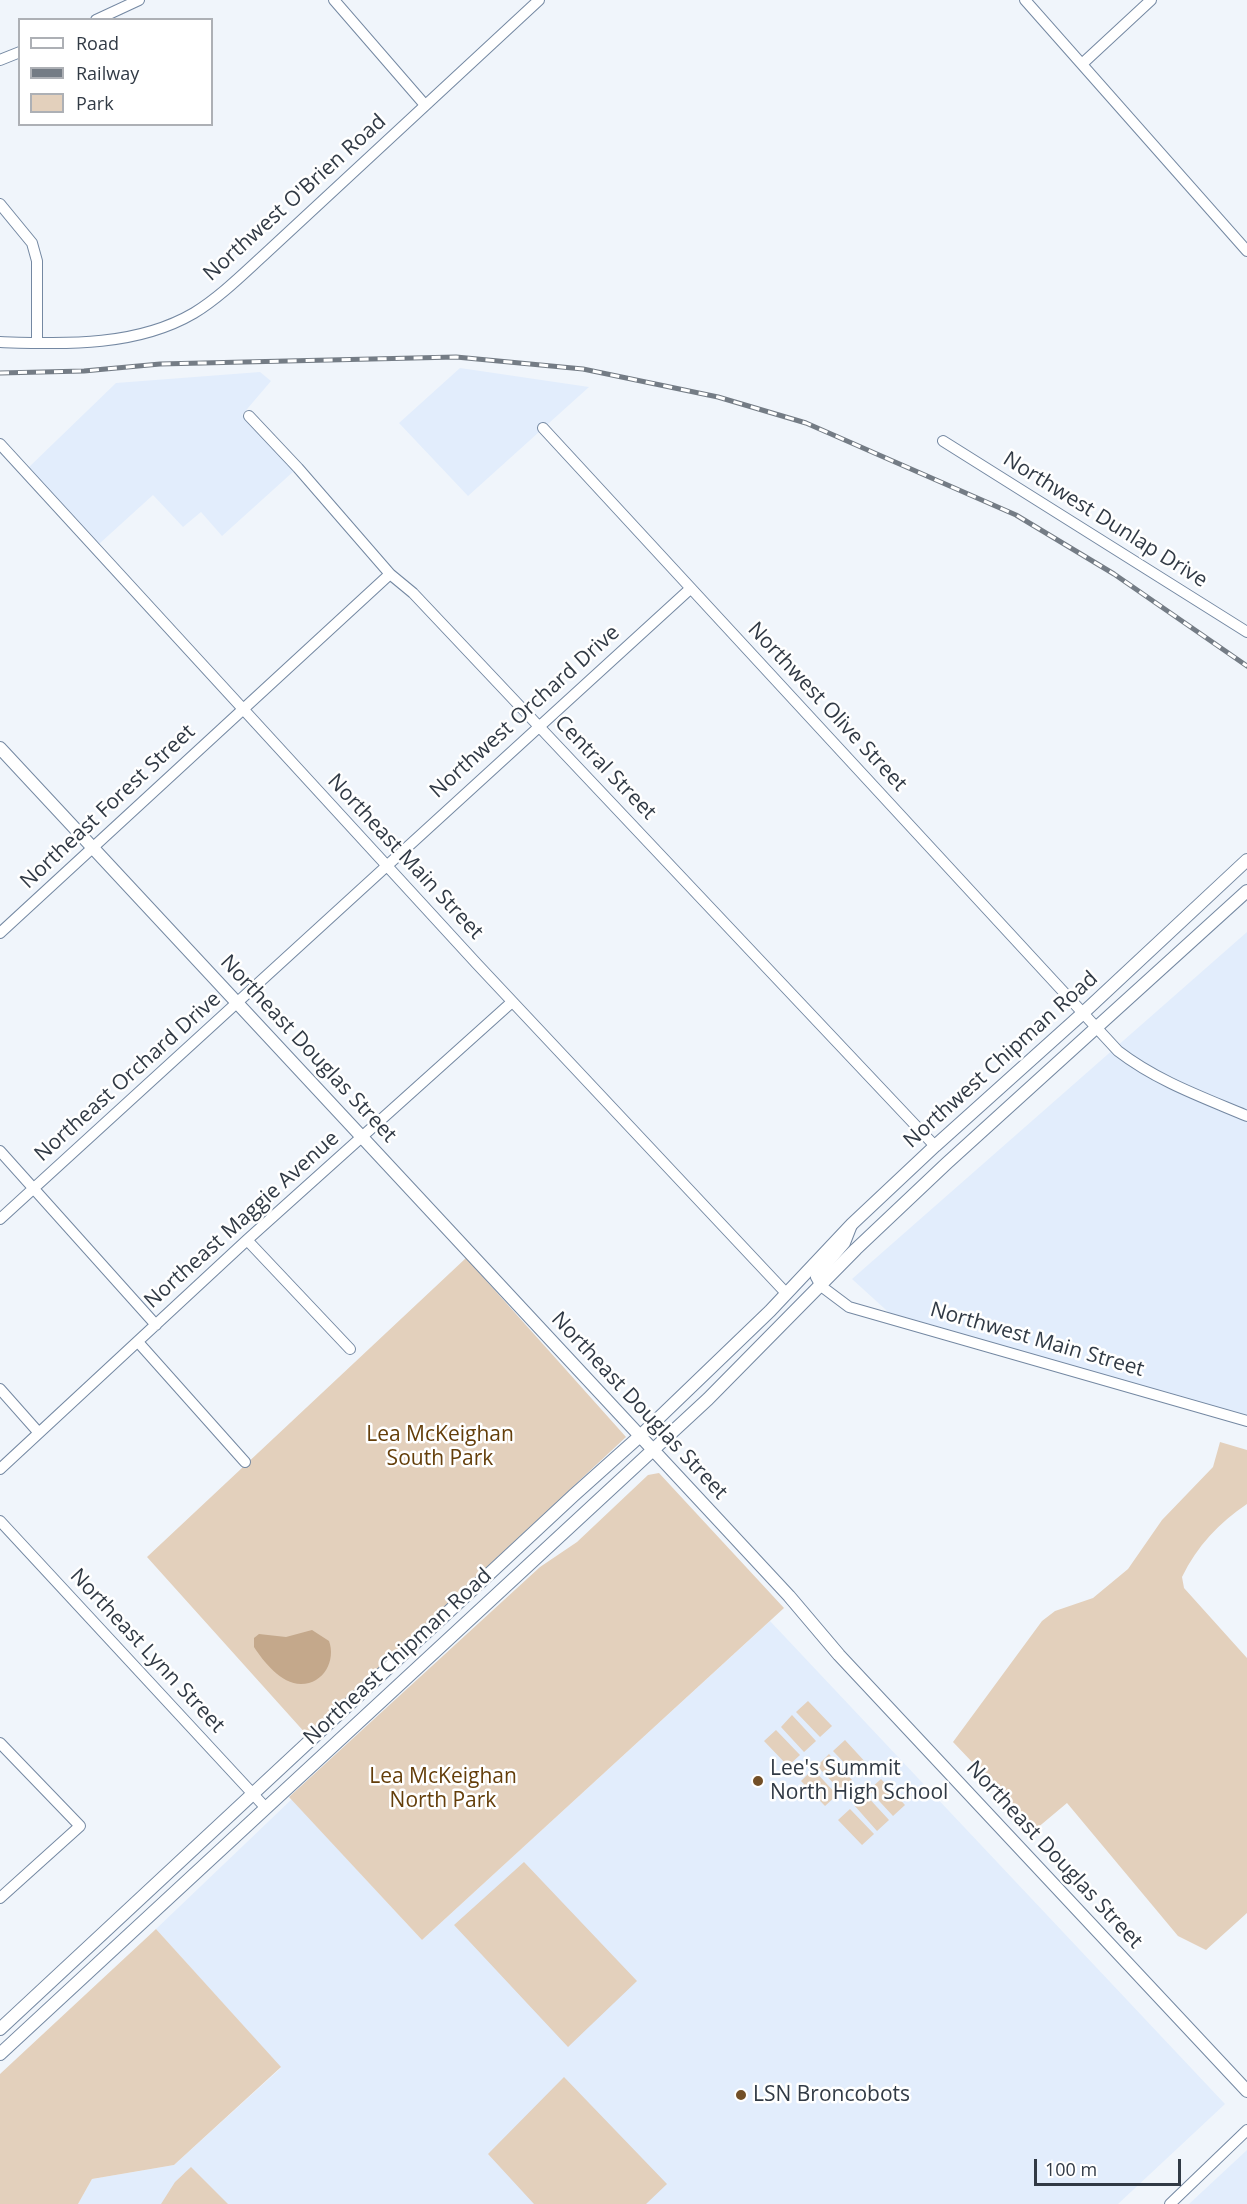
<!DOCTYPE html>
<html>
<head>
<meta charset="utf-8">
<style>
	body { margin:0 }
	#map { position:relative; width:1247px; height:2204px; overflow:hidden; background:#f0f5fb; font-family:"Open Sans",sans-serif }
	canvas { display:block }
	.legend { position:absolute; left:18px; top:18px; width:195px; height:108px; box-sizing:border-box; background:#fff; border:2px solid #adb0b5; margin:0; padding:8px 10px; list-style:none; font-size:18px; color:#313a45 }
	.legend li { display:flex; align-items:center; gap:12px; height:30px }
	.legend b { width:30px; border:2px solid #adb0b5 }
	.scale { position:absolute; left:1034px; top:2159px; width:147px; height:27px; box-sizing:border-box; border:3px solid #313a45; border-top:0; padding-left:8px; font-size:18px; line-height:21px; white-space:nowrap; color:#313a45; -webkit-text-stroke:4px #fff; paint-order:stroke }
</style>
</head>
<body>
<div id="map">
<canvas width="1247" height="2204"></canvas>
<ul class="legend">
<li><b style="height:8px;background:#fff"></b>Road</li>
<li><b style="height:8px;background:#747c85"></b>Railway</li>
<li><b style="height:16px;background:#e3d0bc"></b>Park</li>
</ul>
<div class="scale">100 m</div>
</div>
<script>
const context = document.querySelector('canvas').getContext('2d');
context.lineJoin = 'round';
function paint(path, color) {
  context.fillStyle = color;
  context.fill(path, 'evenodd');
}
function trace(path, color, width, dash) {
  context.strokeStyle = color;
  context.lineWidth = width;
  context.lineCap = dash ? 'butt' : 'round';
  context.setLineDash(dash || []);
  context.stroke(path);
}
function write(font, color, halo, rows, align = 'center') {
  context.font = font + ' "Open Sans",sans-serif';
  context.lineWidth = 5;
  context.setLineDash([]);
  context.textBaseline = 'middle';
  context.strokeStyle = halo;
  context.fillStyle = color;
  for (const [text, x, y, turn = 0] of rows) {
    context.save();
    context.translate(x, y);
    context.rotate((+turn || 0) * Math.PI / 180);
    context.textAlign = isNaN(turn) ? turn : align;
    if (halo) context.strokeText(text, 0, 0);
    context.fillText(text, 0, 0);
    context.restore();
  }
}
paint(new Path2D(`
	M460 368 589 387 468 496 399 423Z
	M260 372 271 381 242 415 294 471 222 536 201 512 183 527 153 495 99 544 28 468 116 383Z
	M1247 932V1421L896 1319 852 1279Z
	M770 1621 1225 2104 1118 2204H78L92 2179 174 2165 281 2068 156 1929 292 1799 422 1940Z
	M1247 2150V2204H1189Z`), '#e2edfc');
paint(new Path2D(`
	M466 1258 626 1437 307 1735 147 1557Z
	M1220 1442 1247 1450V1504C1219 1523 1197 1546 1182 1577L1184 1588 1247 1658V1913L1206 1950 1178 1936 1067 1803 1036 1829 953 1742 1042 1621 1055 1611 1093 1598 1128 1569 1162 1520 1213 1467Z
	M659 1473 784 1608 422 1940 289 1797 540 1567 577 1542 648 1475Z
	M808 1701 832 1726 820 1737 796 1712Z
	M792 1715 816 1741 804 1752 781 1727Z
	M776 1730 800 1755 788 1766 764 1741Z
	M845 1740 868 1765 857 1776 833 1751Z
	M829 1754 852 1780 841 1791 817 1766Z
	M813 1769 837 1795 825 1806 801 1781Z
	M881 1779 905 1805 893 1816 869 1790Z
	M865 1794 889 1820 877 1831 854 1805Z
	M850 1809 874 1834 862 1845 838 1820Z
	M524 1862 637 1981 568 2047 454 1925Z
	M156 1929 281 2067 174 2165 92 2179 78 2204H0V2074Z
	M564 2077 667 2184 646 2204H534L488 2154Z
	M191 2167 228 2204H161L175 2182Z`), '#e3d0bc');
paint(new Path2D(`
	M312 1630 329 1641C336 1660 324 1684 301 1684 281 1684 263 1661 254 1647V1638L259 1634 286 1637Z`), '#c4a88b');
const minor = new Path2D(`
	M334 0 425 105
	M1025 0 1247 251
	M96 20 139 0
	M0 60 20 52
	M1082 64 1151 0
	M0 204 32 243 37 261V343
	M0 342C65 344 136 347 194 313 220 297 243 274 265 254L539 0
	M249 416 298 468 390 574 413 593 935 1146
	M543 428 1118 1051C1157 1081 1202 1097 1247 1116
	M943 441 1247 632
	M0 444 477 964 786 1293
	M0 933 390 574
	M0 1151 156 1325
	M0 1219 690 589
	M852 1225 845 1243 816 1277 821 1286 849 1307 1247 1421
	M247 1240 350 1349
	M138 1342 245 1462
	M0 1389 39 1433
	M0 1469 247 1240 512 1002
	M0 1521 265 1807
	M0 1743 80 1826 0 1898
	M1170 2204 1247 2130`);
const major = new Path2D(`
	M0 748 789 1596 839 1655 1247 2091
	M0 2029 574 1495 640 1436 770 1311 852 1224 935 1146 1082 1014 1247 860
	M0 2054 708 1399 856 1249 947 1163 1247 891`);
trace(minor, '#7488a2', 12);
trace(major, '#7488a2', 14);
trace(minor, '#fff', 10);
trace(major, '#fff', 12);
const rail = new Path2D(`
	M0 373 84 371 160 364 456 357 583 369 718 397 806 423 1016 515 1114 574 1247 666`);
trace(rail, '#747c85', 5);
trace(rail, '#fff', 3, [9]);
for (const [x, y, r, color] of [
	[758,1781,6,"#724f27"],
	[741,2095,6,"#724f27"]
]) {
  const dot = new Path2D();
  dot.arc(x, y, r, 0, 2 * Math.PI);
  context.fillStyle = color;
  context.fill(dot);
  trace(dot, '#fff', 2);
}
write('21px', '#313a45', '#fff', [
	["Northwest O'Brien Road",295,198,-42],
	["Northwest Dunlap Drive",1105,520,32],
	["Northwest Olive Street",827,707,47],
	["Northwest Orchard Drive",525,712,-42],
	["Central Street",605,768,46],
	["Northeast Forest Street",108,807,-43],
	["Northeast Main Street",405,857,47],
	["Northeast Douglas Street",308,1049,47],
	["Northwest Chipman Road",1001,1060,-42],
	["Northeast Orchard Drive",128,1077,-42],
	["Northeast Maggie Avenue",242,1220,-42],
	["Northwest Main Street",1037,1340,16],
	["Northeast Douglas Street",639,1406,47],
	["Northeast Lynn Street",147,1651,47],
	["Northeast Chipman Road",398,1657,-43],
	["Northeast Douglas Street",1054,1855,47]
]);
write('21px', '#643e0a', '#fff', [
	["Lea McKeighan",440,1435],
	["South Park",440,1459],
	["Lea McKeighan",443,1777],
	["North Park",443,1801]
]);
write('21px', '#313a45', '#fff', [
	["Lee's Summit",770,1769],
	["North High School",770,1793],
	["LSN Broncobots",753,2095]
], 'left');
</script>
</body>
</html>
